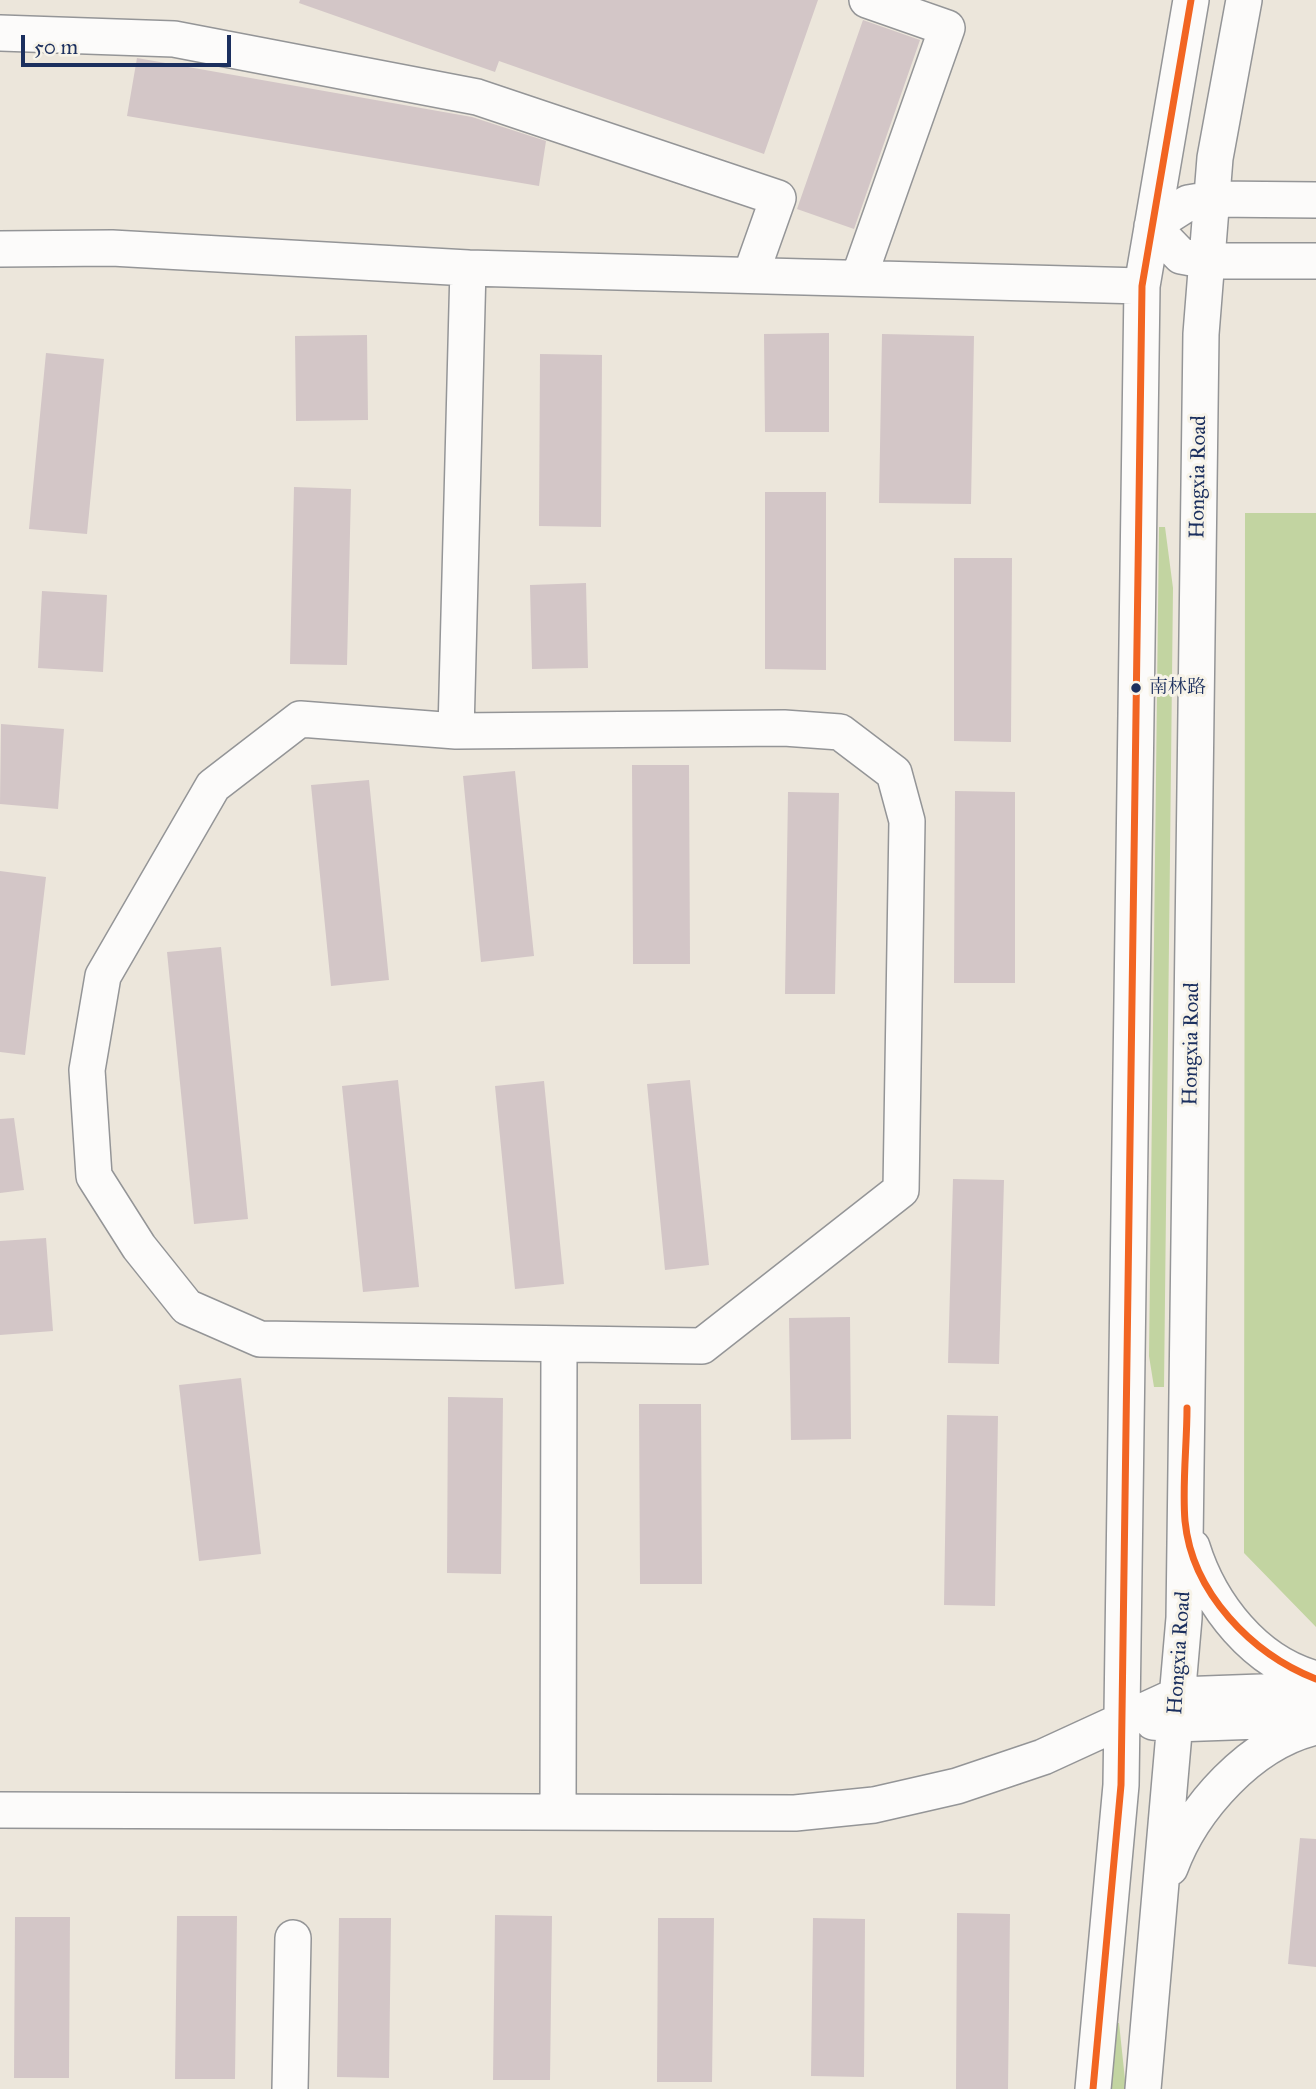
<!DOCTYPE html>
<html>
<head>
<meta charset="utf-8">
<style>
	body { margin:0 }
	#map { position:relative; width:1316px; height:2089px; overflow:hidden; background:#ece6db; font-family:"IM FELL Great Primer",serif }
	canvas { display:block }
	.scale { position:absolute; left:21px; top:35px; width:210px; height:32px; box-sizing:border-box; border:4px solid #1b2f5e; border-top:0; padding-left:9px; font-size:21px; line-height:24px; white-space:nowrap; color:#1b2f5e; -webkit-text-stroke:5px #f7f3e8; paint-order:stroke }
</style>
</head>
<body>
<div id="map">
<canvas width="1316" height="2089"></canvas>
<div class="scale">50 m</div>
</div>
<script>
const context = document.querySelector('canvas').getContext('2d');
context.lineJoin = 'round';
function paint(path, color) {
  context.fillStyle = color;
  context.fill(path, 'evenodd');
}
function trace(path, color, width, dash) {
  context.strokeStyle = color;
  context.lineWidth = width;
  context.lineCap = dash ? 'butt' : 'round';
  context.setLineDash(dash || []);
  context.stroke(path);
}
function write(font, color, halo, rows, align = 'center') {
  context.font = font + ' "IM FELL Great Primer","Noto Serif SC",serif';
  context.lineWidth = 6;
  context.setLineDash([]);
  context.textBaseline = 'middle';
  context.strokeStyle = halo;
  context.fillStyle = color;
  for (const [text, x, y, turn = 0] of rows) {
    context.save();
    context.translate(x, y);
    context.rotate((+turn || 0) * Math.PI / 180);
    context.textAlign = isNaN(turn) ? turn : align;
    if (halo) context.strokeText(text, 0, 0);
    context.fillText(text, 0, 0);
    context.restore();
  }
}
paint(new Path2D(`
	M1245 513H1316V1627L1244 1553Z
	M1159 527H1165L1173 588 1164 1387H1154L1149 1356Z
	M1112 2023H1119L1126 2089H1106Z`), '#c2d4a1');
paint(new Path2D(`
	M300 0H818L764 154 499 61 495 72 299 3Z
	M863 20 920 40 854 229 797 209Z
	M137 58 472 117 546 141 539 186 127 116Z
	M829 333V432H765L764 334Z
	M882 334 974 336 971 504 879 503Z
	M367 335 368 420 296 421 295 336Z
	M46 353 104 359 87 534 29 529Z
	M540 354 602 355 601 527 539 526Z
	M294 487 351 489 347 665 290 664Z
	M765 492H826V670L765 669Z
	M954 558H1012L1011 742 954 741Z
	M586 583 588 668 532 669 530 585Z
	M42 591 107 595 103 672 38 668Z
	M1 724 64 729 58 809 0 804Z
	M632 765H689L690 964H633Z
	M515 771 534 956 481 962 463 776Z
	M369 780 389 980 331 986 311 785Z
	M955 791 1015 792V983H954Z
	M788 792 839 793 835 994H785Z
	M0 871 46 877 25 1055 0 1052Z
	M221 947 248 1219 194 1224 167 952Z
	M398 1080 419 1287 363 1292 342 1086Z
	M690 1080 709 1265 665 1270 647 1084Z
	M544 1081 564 1284 515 1289 495 1086Z
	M14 1118 24 1190 0 1193V1119Z
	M953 1179 1004 1180 999 1364 948 1363Z
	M46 1238 53 1331 0 1335V1241Z
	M850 1317 851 1439 791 1440 789 1318Z
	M241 1378 261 1554 199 1561 179 1385Z
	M448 1397 503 1398 501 1574 447 1573Z
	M639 1404H701L702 1584H640Z
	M947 1415 998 1416 995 1606 944 1605Z
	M1300 1838 1316 1839V1967L1288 1964Z
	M957 1913 1010 1914 1008 2089H956Z
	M495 1915 552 1916 550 2080H493Z
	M177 1916H237L235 2079H175Z
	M15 1917H70L69 2078H14Z
	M339 1918H391L389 2078 337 2077Z
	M658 1918H714L712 2082H657Z
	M813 1918 865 1919 864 2077 811 2076Z`), '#d3c6c7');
const minor = new Path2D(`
	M0 33 174 39 477 97 778 198 751 274
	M1152 226 1181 256 1208 261H1316
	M1152 226 1188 203 1212 199 1316 200
	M0 249 112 248 468 268
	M859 277 947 28 867 0
	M456 731 784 728 840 732 894 773 907 821 901 1190 702 1346 260 1339 187 1307 139 1247 94 1176 87 1070 103 976 213 786 300 719 456 731 468 268 1142 286
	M1192 1547C1210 1605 1255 1663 1316 1679
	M1153 1722 1175 1724 1316 1719
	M0 1810 795 1813 874 1805 957 1786 1043 1757 1178 1695 1316 1690
	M558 1812 559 1344
	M1170 1868C1192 1808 1251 1742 1316 1727
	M290 2089 293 1938
	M1093 2089 1121 1785 1142 286 1191 0
	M1143 2089 1184 1618 1201 334 1215 158 1244 0`);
trace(minor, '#949597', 38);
trace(minor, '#fcfbfa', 35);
trace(new Path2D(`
	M1187 1408C1187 1445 1182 1484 1185 1521 1192 1593 1252 1654 1316 1679
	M1093 2089 1121 1785 1142 286 1191 0`), '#f26522', 7);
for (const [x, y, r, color] of [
	[1136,688,6,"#1b2f5e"]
]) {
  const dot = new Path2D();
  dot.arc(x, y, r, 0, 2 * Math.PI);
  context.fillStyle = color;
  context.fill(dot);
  trace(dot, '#f7f3e8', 2.5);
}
write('19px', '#1b2f5e', '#f7f3e8', [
	["南林路",1149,688]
], 'left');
write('21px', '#1b2f5e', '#f7f3e8', [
	["Hongxia Road",1199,477,-89],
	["Hongxia Road",1192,1044,-89],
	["Hongxia Road",1180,1653,-86]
]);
</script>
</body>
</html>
